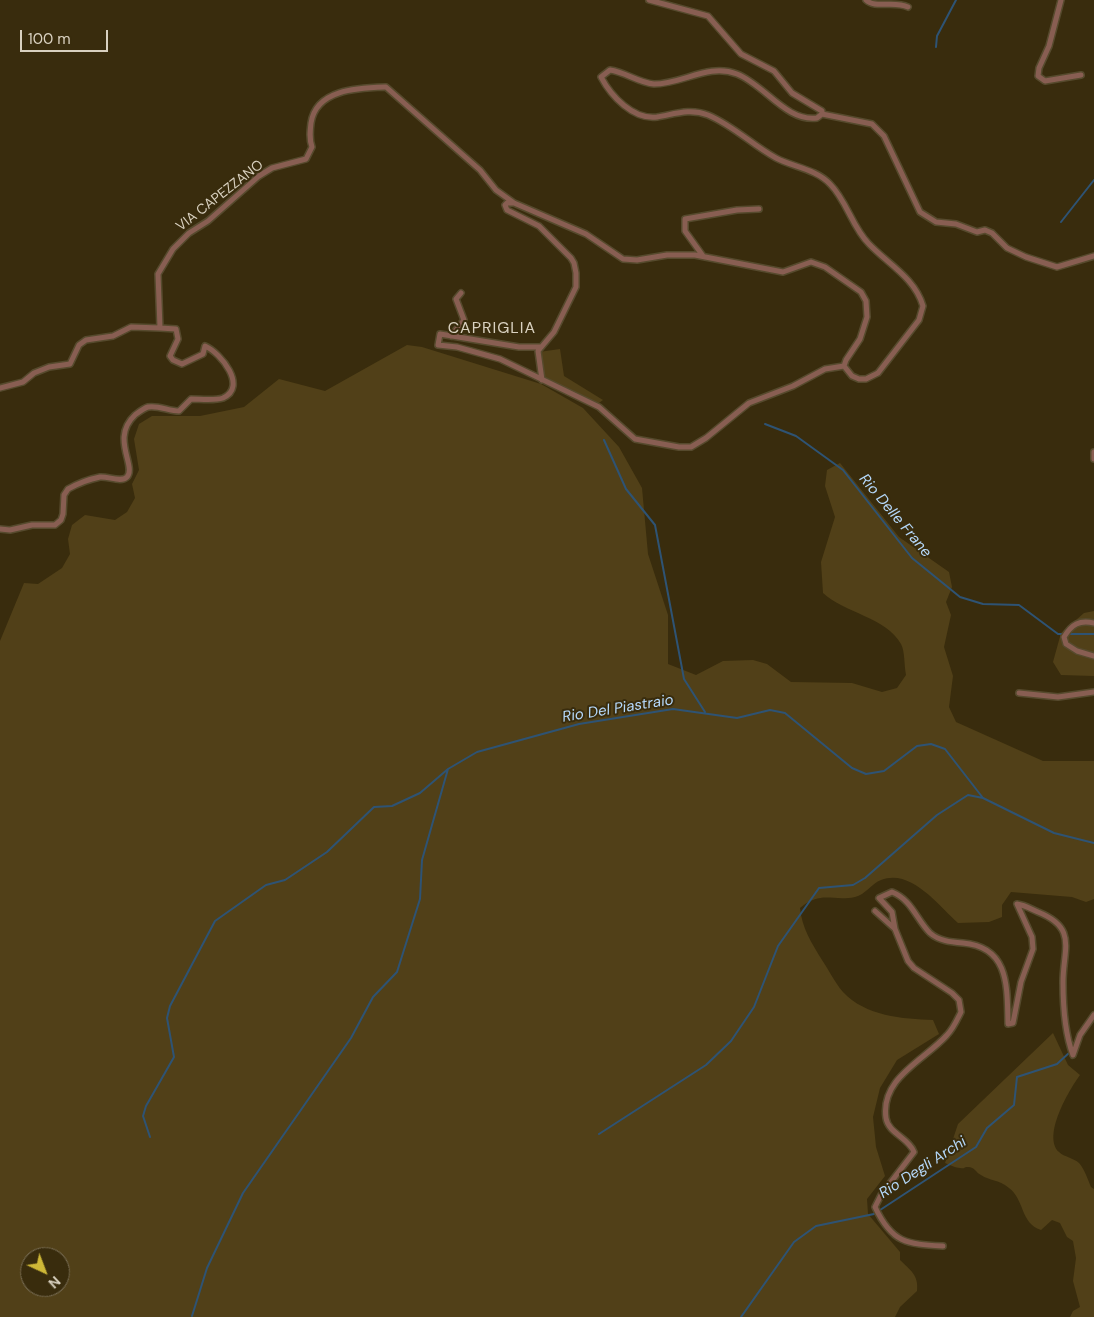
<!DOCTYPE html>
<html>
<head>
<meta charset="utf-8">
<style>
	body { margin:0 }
	#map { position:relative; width:1094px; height:1317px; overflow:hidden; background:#392c0d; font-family:"DM Sans",sans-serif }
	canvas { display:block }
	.north { position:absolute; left:20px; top:1247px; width:50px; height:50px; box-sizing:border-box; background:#392c0d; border:1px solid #796e55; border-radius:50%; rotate:137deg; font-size:14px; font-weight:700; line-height:20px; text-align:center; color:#d9d1c0 }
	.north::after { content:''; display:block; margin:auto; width:18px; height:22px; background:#cfb837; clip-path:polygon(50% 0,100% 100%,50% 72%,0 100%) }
	.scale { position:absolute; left:20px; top:30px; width:88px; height:22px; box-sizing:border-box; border:2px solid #d9d1c0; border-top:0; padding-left:6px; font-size:15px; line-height:18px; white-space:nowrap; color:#d9d1c0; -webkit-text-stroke:4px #392c0d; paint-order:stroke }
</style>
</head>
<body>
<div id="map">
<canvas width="1094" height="1317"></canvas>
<div class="north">N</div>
<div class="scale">100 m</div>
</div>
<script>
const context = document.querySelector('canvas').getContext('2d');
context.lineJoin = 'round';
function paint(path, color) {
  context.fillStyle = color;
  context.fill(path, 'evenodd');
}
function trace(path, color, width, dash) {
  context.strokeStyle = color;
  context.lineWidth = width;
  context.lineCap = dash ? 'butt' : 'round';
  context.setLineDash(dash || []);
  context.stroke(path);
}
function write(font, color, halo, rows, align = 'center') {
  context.font = font + ' "DM Sans",sans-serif';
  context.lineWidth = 4;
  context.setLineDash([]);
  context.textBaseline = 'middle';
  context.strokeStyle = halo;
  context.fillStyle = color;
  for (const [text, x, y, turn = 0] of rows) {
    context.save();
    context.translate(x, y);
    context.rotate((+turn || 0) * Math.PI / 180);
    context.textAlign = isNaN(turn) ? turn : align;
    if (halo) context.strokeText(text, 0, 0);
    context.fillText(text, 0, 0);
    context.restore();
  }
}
paint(new Path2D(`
	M407 345 422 347 541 384 583 408 619 447 642 488 648 554 668 615V664L696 675 723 661 753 660 767 664 791 682 852 683 882 692 897 688 906 675C904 666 905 651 901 644 886 617 844 613 823 593L821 562 835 517 825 486 827 470 840 463 899 537 949 572 952 587 946 602 951 615 944 647 953 676 949 707 956 722 1043 761H1094V899L1086 902 1072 897 1011 892 1002 905V917L989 922 958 923C939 906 911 868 881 880 872 883 865 895 855 897 832 902 822 890 800 908 802 928 811 942 822 960 829 970 835 983 843 992 865 1016 903 1019 933 1020L939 1034 897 1060 880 1088 873 1117 876 1147 885 1176 867 1199 868 1214 900 1252V1260C910 1270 919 1275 917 1291L900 1307 895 1317H0V641L24 583 38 584 62 568 70 554 68 539 72 525 85 515 115 520 127 512 135 498 132 484 139 470 134 439 139 424 152 416H200L244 407 279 379 325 391ZM30 1257H60V1287H30Z
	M560 349 564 376 603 400 596 405 544 379 539 352Z
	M1094 611V676L1061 675 1053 662 1061 633 1084 613Z
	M1053 1033 1068 1065 1080 1075C1069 1090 1042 1136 1059 1152 1064 1157 1074 1158 1079 1163 1084 1168 1088 1180 1091 1187L1094 1189V1317H1070L1073 1311 1080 1307 1073 1281 1076 1258 1073 1241 1067 1237 1060 1223 1052 1220 1041 1230C1020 1223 1025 1200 1009 1188 998 1179 990 1181 981 1175 976 1173 975 1167 968 1167 962 1167 967 1169 960 1168 956 1168 950 1165 945 1163L958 1124Z`), '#514018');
trace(new Path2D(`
	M936 47 937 36 956 0
	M1061 222 1094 180
	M765 424 796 436 843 470 912 558 960 597 983 604 1019 605 1058 634H1094
	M604 440 626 489 655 525 684 679 705 712
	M599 1134 706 1065 731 1041 754 1007 778 946 819 888 853 885 865 878 937 815 968 795 983 798
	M150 1137 143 1116 146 1106 174 1057 167 1018 170 1006 215 921 266 885 285 880 327 852 374 807 392 806 420 793 448 769 477 752 579 724 673 709 737 718 770 710 785 713 852 768 866 774 884 771 917 746 931 744 945 749 983 798 1054 833 1094 843
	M192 1316 207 1268 243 1193 351 1038 373 997 397 972 420 899 422 860 448 769
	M741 1317 794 1242 816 1226 874 1214 976 1147 987 1128 1014 1105 1017 1077 1057 1064 1070 1052`), '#2e5374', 2);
const minor = new Path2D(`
	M649 0 708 16 741 54 774 71 792 93 822 111V114L817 118C786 122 765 85 737 74 708 63 683 84 654 84 639 83 625 72 610 70L601 77C611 96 633 120 657 117 675 114 690 108 708 115 734 126 752 145 776 158 793 167 816 169 830 184 847 201 852 227 869 244 888 264 915 278 923 306L919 320 878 373 866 379H859L852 376 844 366
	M866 0C875 9 894 0 908 7
	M1061 0 1049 46 1039 68 1038 76 1045 81 1081 75
	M822 114 872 124 884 136 920 212 936 222 956 224 977 232 985 230 992 233 1007 248 1026 257 1057 267 1094 256
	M514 203H507L505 205 507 210 539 226 571 258 574 263 576 273V287L554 332 538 351 542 380
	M703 256 685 231V219L737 210 759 209
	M451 336 464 320 456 299 461 293
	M541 347H519L440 334 438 345 457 347 500 359 599 407 635 439 679 447H691L706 438 749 403 793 386 825 369 844 366
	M0 388 23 382 34 373 49 367 70 364 79 345 86 340 113 336 131 327 160 328 158 274 173 249 189 233 208 221 259 176 272 168 306 159 312 147C309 139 310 131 311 123 316 89 358 88 386 87L480 170 496 190 514 203 586 234 623 259 637 260 667 255H695L783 272 811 262 825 267 861 292 866 301 867 317 860 339 846 360 844 366
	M1094 452V459
	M0 529 10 530 32 525H55L61 520 63 514 64 495 68 489C77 484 90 479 100 477 108 476 121 483 127 477 137 466 110 438 135 415 139 412 144 408 148 407 158 405 169 411 179 411L191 399C200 399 214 401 223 398 248 387 221 353 205 346L203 354 182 364 173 360 170 356 178 339 176 329 160 328
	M1094 623C1079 620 1072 624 1064 637L1066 644 1077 651 1094 656
	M1019 693 1058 697 1094 692
	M875 911 895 929
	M943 1246C906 1244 892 1243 875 1207L881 1195 914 1152C909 1138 888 1133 886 1118 880 1078 925 1060 947 1035 953 1029 957 1020 961 1012L959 1000 952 993 914 968 908 961 895 929 892 912 879 898 892 892C912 900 916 919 930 933 939 941 951 942 963 943 1010 947 1007 988 1008 1024L1013 1023 1021 982 1033 949 1032 937 1017 904C1025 905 1031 909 1038 912 1078 928 1063 949 1063 982 1063 1004 1065 1034 1073 1055L1080 1035 1094 1015`);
trace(minor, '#564a2d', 8);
trace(minor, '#885e52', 5);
write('14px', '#d9d1c0', '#392c0d', [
	["VIA CAPEZZANO",220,196,-38]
]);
write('italic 15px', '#b5d8fa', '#392c0d', [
	["Rio Delle Frane",895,516,50],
	["Rio Del Piastraio",618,709,-9],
	["Rio Degli Archi",923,1168,-33]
]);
context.letterSpacing = '1px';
write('16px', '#d9d1c0', '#392c0d', [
	["CAPRIGLIA",492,329]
]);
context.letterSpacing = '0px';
</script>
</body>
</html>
